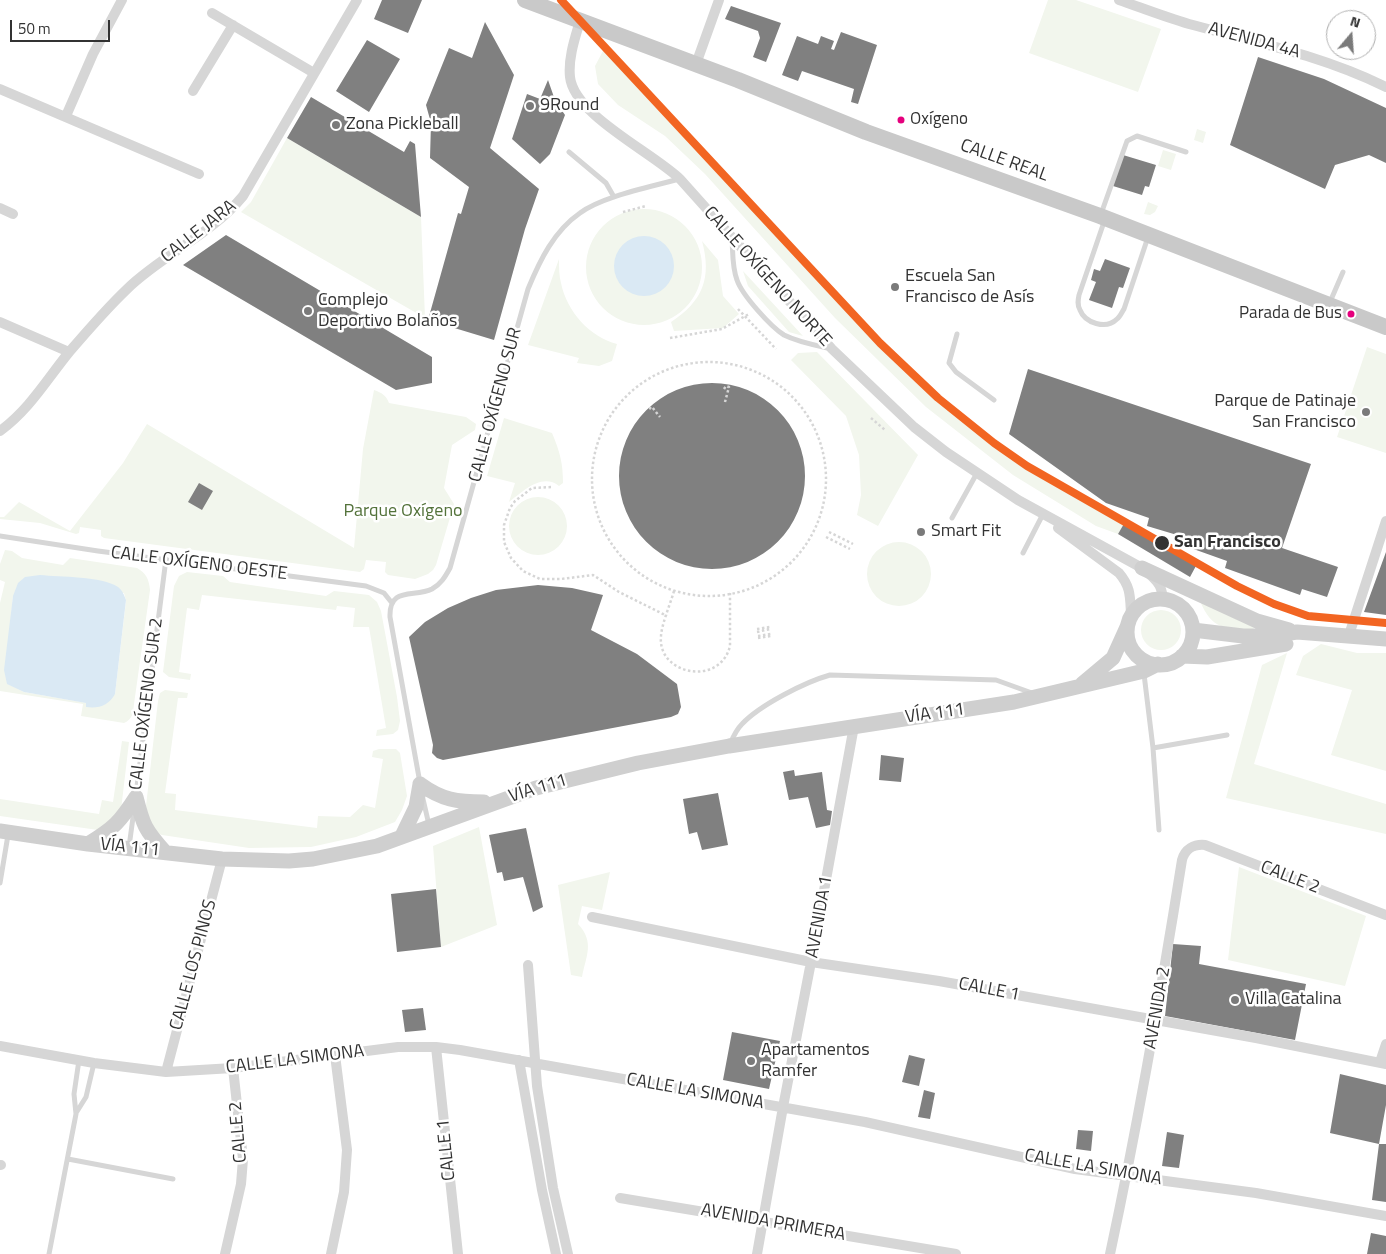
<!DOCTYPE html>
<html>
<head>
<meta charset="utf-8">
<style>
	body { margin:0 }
	#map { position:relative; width:1386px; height:1254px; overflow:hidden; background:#fff; font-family:"Titillium Web",sans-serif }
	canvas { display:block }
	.north { position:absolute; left:1326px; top:10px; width:50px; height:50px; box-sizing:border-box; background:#fff; border:1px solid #adadad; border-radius:50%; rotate:18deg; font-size:14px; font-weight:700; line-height:20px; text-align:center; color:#323232 }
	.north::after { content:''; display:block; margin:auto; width:18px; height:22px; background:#7a7a7a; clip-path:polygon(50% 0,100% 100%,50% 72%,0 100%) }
	.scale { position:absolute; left:10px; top:20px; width:100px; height:22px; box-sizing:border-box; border:2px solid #323232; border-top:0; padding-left:6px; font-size:15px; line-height:18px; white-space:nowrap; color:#323232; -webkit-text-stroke:4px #fff; paint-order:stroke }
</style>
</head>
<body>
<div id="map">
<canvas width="1386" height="1254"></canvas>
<div class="north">N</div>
<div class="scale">50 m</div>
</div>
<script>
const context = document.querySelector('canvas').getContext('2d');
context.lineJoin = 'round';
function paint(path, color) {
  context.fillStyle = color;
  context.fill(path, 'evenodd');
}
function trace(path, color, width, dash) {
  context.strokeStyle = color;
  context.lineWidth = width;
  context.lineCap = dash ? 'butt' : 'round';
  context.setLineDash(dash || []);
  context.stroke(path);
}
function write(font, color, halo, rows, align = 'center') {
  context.font = font + ' "Titillium Web",sans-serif';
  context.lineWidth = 5;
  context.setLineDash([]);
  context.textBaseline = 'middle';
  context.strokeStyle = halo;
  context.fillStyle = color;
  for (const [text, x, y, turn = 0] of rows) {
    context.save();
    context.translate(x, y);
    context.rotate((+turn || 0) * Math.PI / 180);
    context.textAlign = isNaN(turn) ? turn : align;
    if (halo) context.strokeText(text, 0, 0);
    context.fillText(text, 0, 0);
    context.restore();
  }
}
paint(new Path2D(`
	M1048 0H1076L1161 29 1138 92 1029 53Z
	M603 51C626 73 649 95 671 118 774 229 872 347 992 442 1033 474 1081 496 1125 522L1118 534 1096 526 1013 475 926 407 835 318 705 174 665 136 618 105 598 84 595 66Z
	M1197 129 1206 132 1203 143 1194 140Z
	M287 138 421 217 425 318 241 212 251 202Z
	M1163 150 1176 154 1171 170 1158 166Z
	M1148 202 1158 206 1155 212 1150 215 1144 214Z
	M586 267a58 58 0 1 1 116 0a58 58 0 1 1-116 0Z
	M702 241 718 260 723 296 739 314 723 328 674 331 671 322C703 301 712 278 702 241Z
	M559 259C559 267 559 276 561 283 567 312 590 337 617 344L612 361 599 366 577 363 579 358 528 345Z
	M743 271 803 336 789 332 748 286Z
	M1367 347 1386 354V453L1337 437Z
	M817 352 918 455 878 526 857 515 861 495 859 455 846 416 791 360 798 353Z
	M374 390C382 393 386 395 389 403L466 417 476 424 475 430 452 445 444 488 454 504 436 565 433 570 428 574 415 579 388 575 385 572 386 562 366 560 364 569 360 572 104 538 101 536V530L80 527 79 533 76 534 40 523 0 519V517H4L19 502 70 531 123 463 147 424 354 548 363 449Z
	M504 418 552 433C560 452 563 463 563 483L559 486C542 472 522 492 509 502L515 483 487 476Z
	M509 526a29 29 0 1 1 58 0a29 29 0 1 1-58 0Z
	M867 574a32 32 0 1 1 64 0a32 32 0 1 1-64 0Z
	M5 550 12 551 22 558 63 565 70 558 137 568C146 573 149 579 150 590L134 704C133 713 133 719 124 723L81 716 83 704 0 691V603L5 582 0 580V564ZM124 593 126 601 115 694 86 707 87 703 24 692 18 689 11 617 13 596Z
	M187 572 223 576 230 582 326 596 334 591 369 595 377 602 381 611 397 697 400 721 398 730 393 734 376 736 377 730 386 728 369 627H353L355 608 337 606 336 610 202 595 199 610 187 608 179 672 191 674 190 680 169 677 163 672 174 586 179 576Z
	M1200 601 1256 626 1252 630C1225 628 1212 630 1200 601Z
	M1141 630a20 20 0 1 1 40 0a20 20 0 1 1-40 0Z
	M1321 644 1357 653H1386V771L1331 755 1352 690 1296 675 1303 656Z
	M1287 653 1254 764 1386 804V834L1226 798 1262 665Z
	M165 690 188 693 187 698H178L165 793 176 794 175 810 317 828 318 816 350 817 363 805 375 808 383 759 372 757 373 751 379 749H396L400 753 407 796 402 810 395 822 356 837 311 847 249 848 162 835 152 831 146 806 158 701 160 693Z
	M122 741 129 742 121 810 98 830 0 816V799L99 814 102 800 113 802Z
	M479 827 497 925 441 947 433 846Z
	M1239 867 1366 916 1345 986 1228 960Z
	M610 872 602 910 582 906 578 924C595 942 586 956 582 977L571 975 558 885Z`), '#f2f6ed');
paint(new Path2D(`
	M614 266a30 30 0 1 1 60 0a30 30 0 1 1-60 0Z
	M40 575C60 577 102 576 118 587 123 591 124 595 126 600L115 694C109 705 99 709 86 707V703L24 692 7 684 4 670 13 596 18 583 25 577Z`), '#dae9f4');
paint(new Path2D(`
	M382 0H422L408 33 374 19Z
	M731 6 781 23 766 62 753 57 760 38 758 31 725 19Z
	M485 22 514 75 490 148 539 189 525 229 494 340 428 320 458 213 461 214 469 187 430 158 431 123 426 105 449 48 472 58Z
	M841 32 877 45 858 104 851 102 854 89 802 71 798 81 782 75 797 36 818 44 821 36 834 41 831 49 834 50Z
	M367 40 400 59 369 112 336 91Z
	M1258 57 1324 79 1386 108V163L1369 155 1335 165 1325 189 1230 145Z
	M548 80 555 100 565 115 550 154 540 164 512 139 527 94 540 99Z
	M311 97 404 152 410 141 415 144 421 217 287 138Z
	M1123 155 1156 165 1149 187 1145 186 1142 195 1113 186Z
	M226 235 432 357V383L396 390 183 265Z
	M1105 259 1130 268 1123 288 1119 287 1112 308 1089 300 1096 282 1091 280 1094 269 1100 271Z
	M1028 369 1311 464 1282 548 1338 567 1327 597 1302 589 1300 595 1225 568 1227 561 1185 546 1187 538 1147 526 1149 518 1106 503 1009 434Z
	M619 476a93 93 0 1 1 186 0a93 93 0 1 1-186 0Z
	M199 483 213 491 202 510 188 502Z
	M1125 522 1197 564 1190 577 1118 534Z
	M1386 552V615L1364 612Z
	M538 585 572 588 603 595 591 630 637 654 677 684 681 707 678 714 671 717 443 760 437 758 432 753 433 745 409 637 425 622 448 608 471 598 496 590Z
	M881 755 904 758 901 782 879 780Z
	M794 770 795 776 822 772 827 810 832 811 830 825 816 828 808 797 789 800 783 772Z
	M718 793 728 845 702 850 697 832 689 834 683 799Z
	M526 828 543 907 533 912 523 877 504 881 502 872 497 873 489 835Z
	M436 889 441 947 397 952 391 894Z
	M1173 944 1201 946 1199 964 1306 984 1295 1040 1165 1016Z
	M423 1008 426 1030 405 1032 402 1010Z
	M732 1032 780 1041 769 1089 723 1080Z
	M909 1055 925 1059 919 1086 902 1082Z
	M1340 1074 1386 1085V1105L1379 1144 1330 1133Z
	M924 1090 935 1093 930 1119 918 1117Z
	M1078 1130 1093 1131 1091 1151 1076 1149Z
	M1167 1132 1184 1135 1179 1168 1162 1166Z
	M1379 1144H1386V1202L1372 1200Z
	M1371 1233 1386 1236V1254H1367Z`), '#808080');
trace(new Path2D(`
	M623 212 646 206
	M738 309 776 349
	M670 338 722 329 749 314
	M592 479a117 117 0 1 1 234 0a117 117 0 1 1-234 0Z
	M724 389 726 386 729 387 725 402
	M651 409 650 408 652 407 660 417
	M871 418 885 430
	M551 487 532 488 515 501 510 508 504 525V542L511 558 523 571 540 579H561L593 575 619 592 667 616
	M829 532 853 544
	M826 537 850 549
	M674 591C670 605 662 623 661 636 657 675 720 687 730 646V593
	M757 629 770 627
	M757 632 770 629
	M758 636 771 634
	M758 638 771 636`), '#d6d6d6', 2.5, [2.5, 2.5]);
trace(new Path2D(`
	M569 152 606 183 614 197
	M1101 214 1127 141 1137 136 1186 152
	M1104 222 1079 295C1078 300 1077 305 1080 310 1085 323 1106 330 1117 319 1120 317 1122 312 1124 309L1148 237
	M732 239C733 253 732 267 737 280 742 295 771 327 784 335 798 342 814 345 828 348
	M1330 302 1343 272
	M957 334 949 363 956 372 994 400
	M952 518 977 473
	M0 536 98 551 366 586 384 593 392 603
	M1023 553 1042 516
	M1144 674 1153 748 1159 830
	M730 744C733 737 737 729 742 724 760 705 805 682 830 675L996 680 1032 693
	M1153 748 1227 735
	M420 783 390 617C389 586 414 598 432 589 441 584 445 577 450 568L528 289C540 260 554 231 580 213 603 196 651 187 679 179
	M136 794 166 559
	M423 799 429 825
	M129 847 134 810
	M0 883 8 835
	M76 1113 86 1097 94 1063
	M68 1159 173 1179
	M49 1254 76 1114 74 1094 79 1060`), '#d6d6d6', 5);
trace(new Path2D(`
	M1119 0C1142 8 1165 17 1189 24 1256 42 1323 56 1386 87
	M212 13 314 73
	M580 21C575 38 568 58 570 77 574 115 652 152 680 179L832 349 914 427 946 452 1018 500 1142 568C1152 576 1164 585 1162 599
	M696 64 719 0
	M0 89 199 174
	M193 91 233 25
	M66 116 93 54 122 0
	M0 208 13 214
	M0 322 69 352
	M0 431C30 409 47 379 70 351 88 330 107 308 127 289 163 254 211 235 243 196L357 0
	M1058 528 1119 573C1131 587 1130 597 1131 614
	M1349 635 1386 521
	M592 917 811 962 939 981 1256 1038 1386 1064
	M528 965 537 1086 553 1188 568 1254
	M0 1046 94 1063 166 1072 233 1068 398 1047H436L460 1050 865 1122 1075 1169 1256 1193 1386 1216
	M436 1047 458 1254
	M519 1060 542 1190 556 1254
	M1380 1062 1386 1044
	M166 1072 222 859
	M0 1165H1
	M620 1198 956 1254
	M225 1254 241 1184 243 1159 233 1068
	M331 1254 344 1192 347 1150 335 1055
	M757 1254 783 1107 811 962 854 726
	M1110 1254C1138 1123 1161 992 1182 860 1185 849 1194 844 1205 845L1386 915`), '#d6d6d6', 10);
trace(new Path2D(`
	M1142 568 1257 621 1289 630
	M1127 632a33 33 0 1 1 66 0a33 33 0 1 1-66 0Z
	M1193 630 1243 636H1270L1297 632 1386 639
	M1182 656 1207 657 1286 644
	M1082 684 1113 658 1127 627
	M420 784C442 800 457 802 484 802
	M136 797C143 825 145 830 165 852
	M0 831 88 844 222 859 289 861 313 859 377 846 536 788 638 763 729 746 1014 702 1144 671 1158 664
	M402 836 416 807 420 784
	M88 844C114 828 120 822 136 797`), '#cfcfcf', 15);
trace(new Path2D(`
	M525 0 738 80 866 132 1100 216 1386 327`), '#c9c9c9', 16);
trace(new Path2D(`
	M561 0 880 343 938 398 994 443 1027 466 1237 586 1274 604 1308 616 1386 623`), '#f26522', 8);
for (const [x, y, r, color] of [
	[530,106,5,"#7a7a7a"],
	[901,120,4.5,"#e5007d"],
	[336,125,5,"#7a7a7a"],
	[895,287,5,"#7a7a7a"],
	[308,311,5,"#7a7a7a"],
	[1351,314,4.5,"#e5007d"],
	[1366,412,5,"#7a7a7a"],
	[921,532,5,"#7a7a7a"],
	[1162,543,8,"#323232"],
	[1235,1000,5,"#7a7a7a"],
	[751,1061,5,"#7a7a7a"]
]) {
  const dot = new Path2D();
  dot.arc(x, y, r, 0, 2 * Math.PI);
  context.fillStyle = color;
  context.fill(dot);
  trace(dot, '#fff', 2);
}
write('17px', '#323232', '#fff', [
	["Oxígeno",910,120],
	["Parada de Bus",1342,314,"right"]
], 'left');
write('18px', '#323232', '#fff', [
	["AVENIDA 4A",1254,41,15],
	["CALLE REAL",1004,161,20],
	["CALLE JARA",199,232,-38],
	["CALLE OXÍGENO NORTE",767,277,48],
	["CALLE OXÍGENO SUR",496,405,-75],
	["CALLE OXÍGENO OESTE",199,564,7],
	["CALLE OXÍGENO SUR 2",147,704,-83],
	["VÍA 111",935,714,-8],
	["VÍA 111",538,789,-17],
	["VÍA 111",130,848,6],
	["CALLE 2",1290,878,21],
	["AVENIDA 1",820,917,-80],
	["CALLE LOS PINOS",194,965,-75],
	["CALLE 1",989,990,11],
	["AVENIDA 2",1158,1008,-80],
	["CALLE LA SIMONA",295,1060,-7],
	["CALLE LA SIMONA",695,1092,10],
	["CALLE 2",239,1132,-95],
	["CALLE 1",447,1150,-96],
	["CALLE LA SIMONA",1093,1168,10],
	["AVENIDA PRIMERA",773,1223,10]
]);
write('18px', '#323232', '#fff', [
	["9Round",540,106],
	["Zona Pickleball",346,125],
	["Escuela San",905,277],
	["Francisco de Asís",905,298],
	["Complejo",318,301],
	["Deportivo Bolaños",318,322],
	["Parque de Patinaje",1356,402,"right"],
	["San Francisco",1356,423,"right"],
	["Smart Fit",931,532],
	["Villa Catalina",1245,1000],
	["Apartamentos",761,1051],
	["Ramfer",761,1072]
], 'left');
write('18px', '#53723a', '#fff', [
	["Parque Oxígeno",403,512]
]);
write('bold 18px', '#323232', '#fff', [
	["San Francisco",1174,543]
], 'left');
</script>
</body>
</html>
